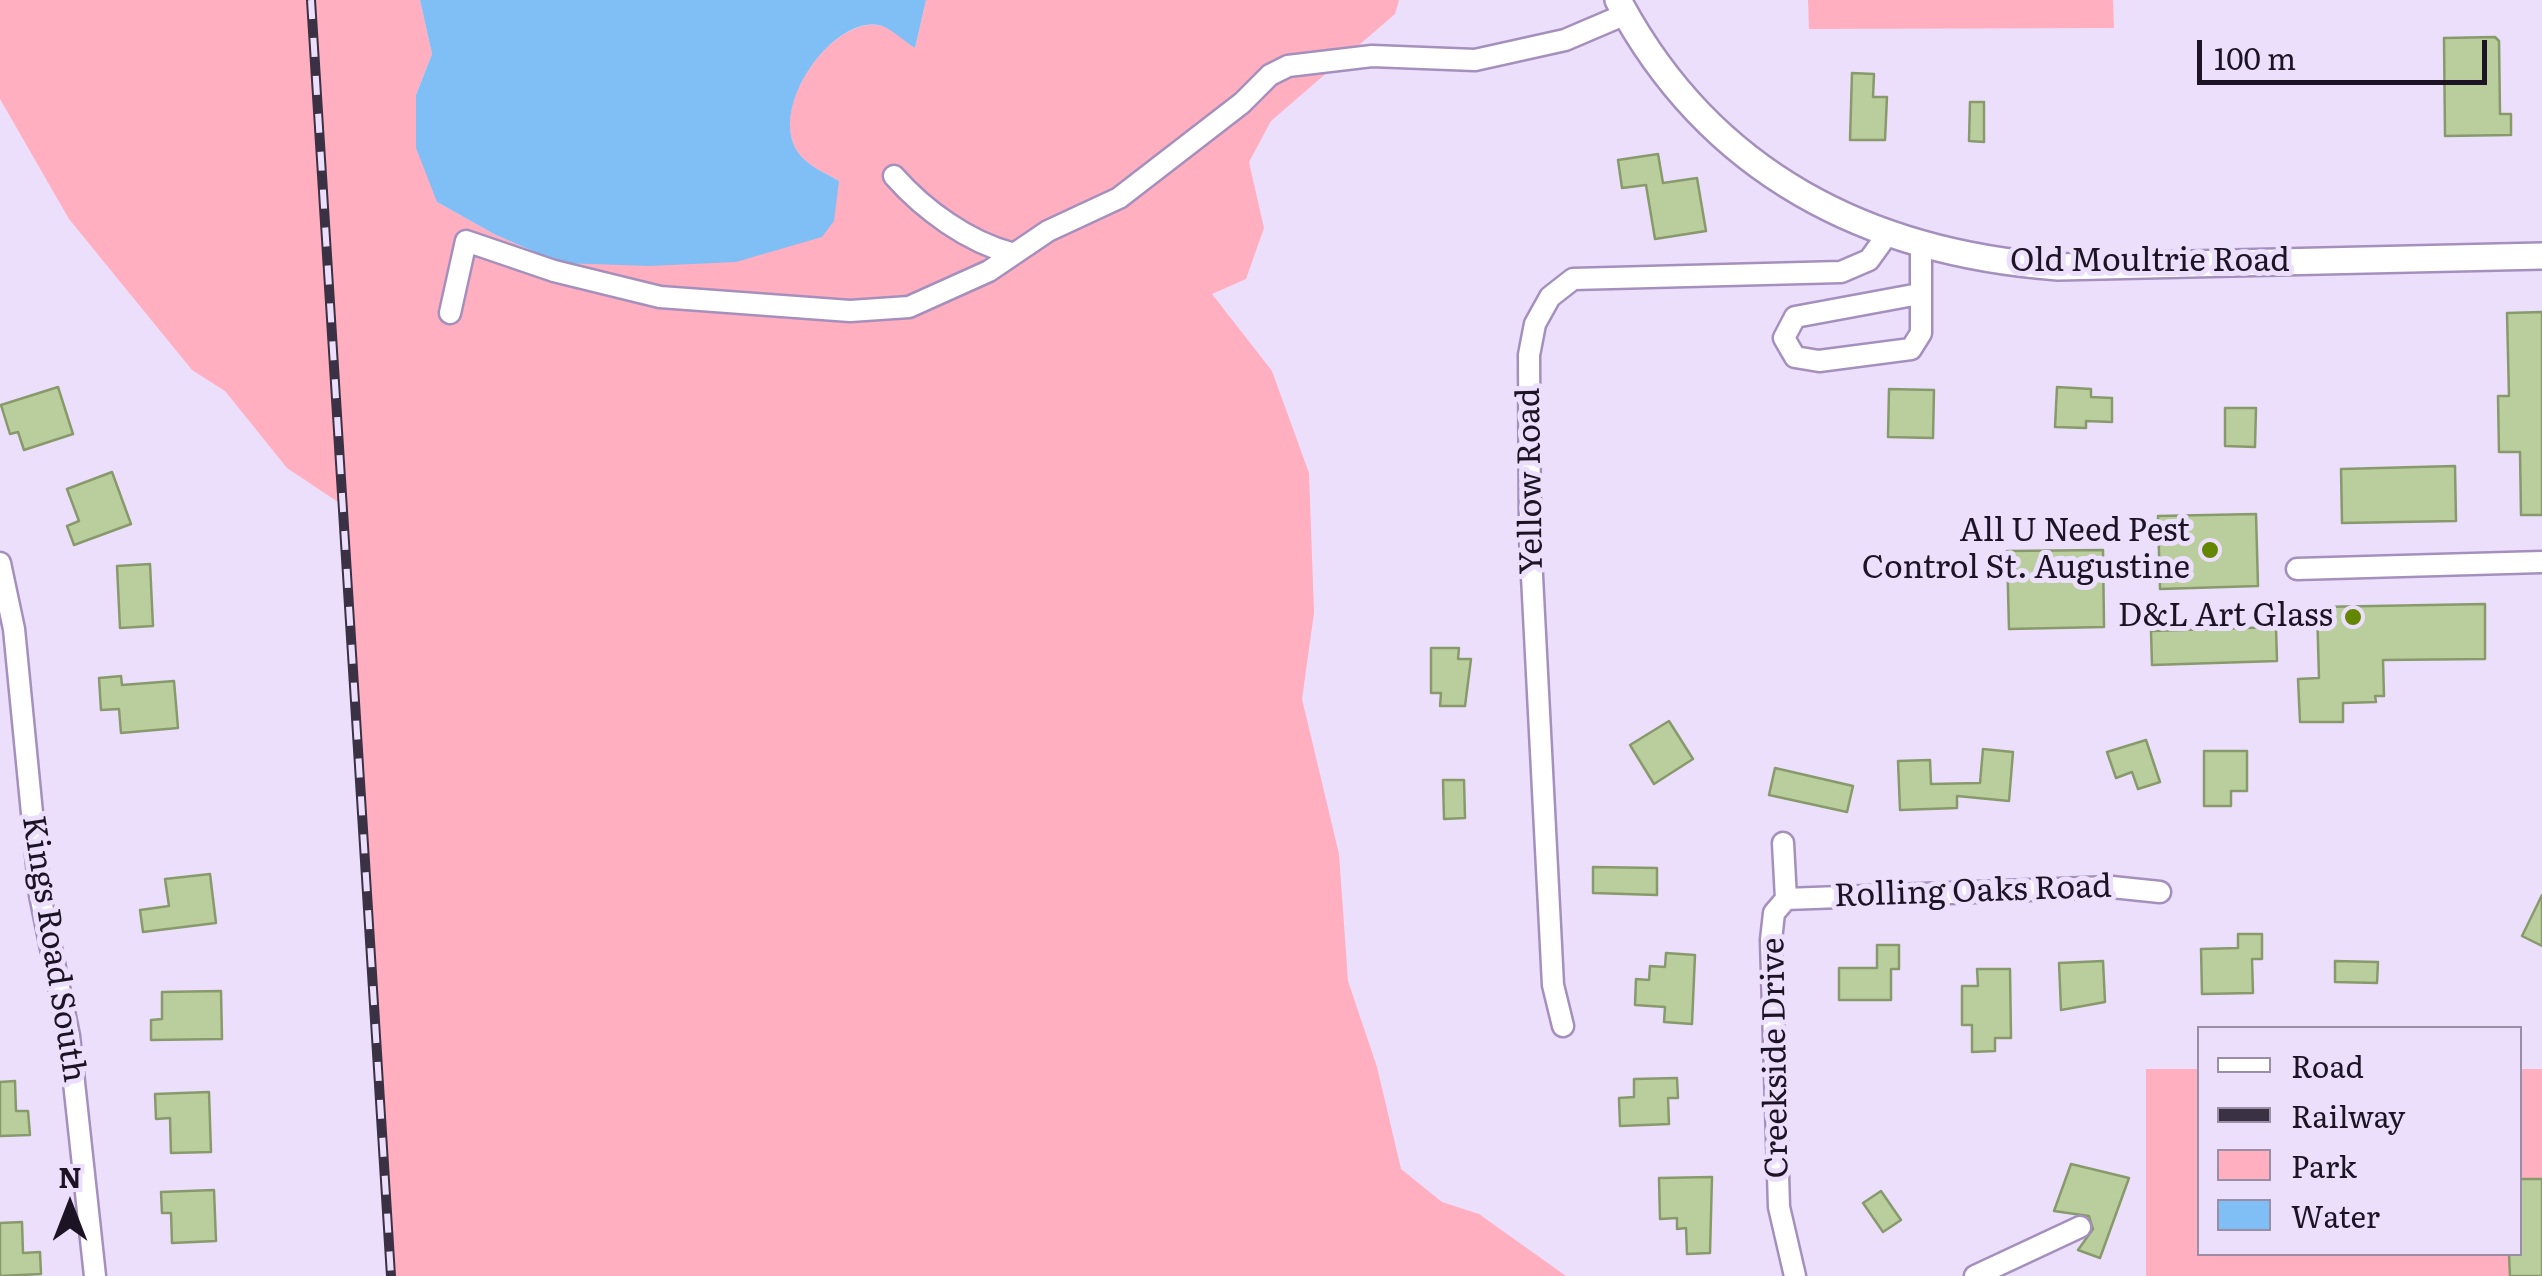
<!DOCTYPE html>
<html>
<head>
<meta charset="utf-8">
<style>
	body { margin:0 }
	#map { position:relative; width:2542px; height:1276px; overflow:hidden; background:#ecdffc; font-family:Literata,serif }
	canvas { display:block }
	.legend { position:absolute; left:2197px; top:1026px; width:325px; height:230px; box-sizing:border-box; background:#ecdffc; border:2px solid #998ea6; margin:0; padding:12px 18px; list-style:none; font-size:30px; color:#1c1425 }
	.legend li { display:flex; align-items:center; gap:20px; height:50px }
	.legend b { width:50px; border:2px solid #998ea6 }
	.north { position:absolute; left:20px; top:1156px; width:100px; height:100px; -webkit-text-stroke:8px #ecdffc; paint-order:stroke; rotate:0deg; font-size:28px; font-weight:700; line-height:40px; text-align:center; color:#1c1425 }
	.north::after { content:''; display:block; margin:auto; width:35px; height:45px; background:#1c1425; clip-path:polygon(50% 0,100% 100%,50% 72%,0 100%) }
	.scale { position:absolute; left:2197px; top:40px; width:290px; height:45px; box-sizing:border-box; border:5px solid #1c1425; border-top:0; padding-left:12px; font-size:30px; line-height:35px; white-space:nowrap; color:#1c1425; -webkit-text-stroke:8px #ecdffc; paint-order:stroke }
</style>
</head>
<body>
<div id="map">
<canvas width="2542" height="1276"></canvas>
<ul class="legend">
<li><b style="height:12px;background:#fff"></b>Road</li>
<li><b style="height:12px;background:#3a3144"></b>Railway</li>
<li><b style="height:28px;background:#ffafbf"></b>Park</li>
<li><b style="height:28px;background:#80bff6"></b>Water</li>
</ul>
<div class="north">N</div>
<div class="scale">100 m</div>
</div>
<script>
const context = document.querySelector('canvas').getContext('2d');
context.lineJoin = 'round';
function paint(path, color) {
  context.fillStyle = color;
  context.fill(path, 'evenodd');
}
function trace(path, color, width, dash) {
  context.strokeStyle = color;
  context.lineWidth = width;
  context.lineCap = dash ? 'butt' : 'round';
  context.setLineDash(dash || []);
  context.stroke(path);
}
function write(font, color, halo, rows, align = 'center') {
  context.font = font + ' Literata,serif';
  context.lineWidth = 10;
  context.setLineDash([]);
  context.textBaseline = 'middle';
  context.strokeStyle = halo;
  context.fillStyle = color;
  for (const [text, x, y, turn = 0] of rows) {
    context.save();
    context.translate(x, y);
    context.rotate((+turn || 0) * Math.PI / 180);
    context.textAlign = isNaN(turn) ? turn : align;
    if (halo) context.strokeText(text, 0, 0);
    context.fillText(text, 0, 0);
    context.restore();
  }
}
paint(new Path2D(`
	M0 0H420L432 54 416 95 437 202 494 234 560 263 839 181C828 174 814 169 805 160 758 119 832 12 882 26 893 29 905 41 915 48L926 0H1399L1395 14 1271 121 1249 162 1264 228 1246 279 1212 294 1272 371 1309 473 1314 613 1302 699 1339 854 1348 981 1377 1067 1401 1169 1442 1202 1479 1214 1566 1276H393L347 508 287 468 225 391 192 370 69 219 0 99Z
	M1808 0H2113L2114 28 1809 29Z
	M2146 1069H2199L2200 1254H2520V1069H2542V1276H2146Z`), '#ffafbf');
paint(new Path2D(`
	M420 0H926L915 48C905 42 893 30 882 26 833 11 758 119 805 160 814 169 828 174 839 181L834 221 822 237 736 262 650 266 560 263 494 234 437 202 416 148V95L432 54Z`), '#80bff6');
const building = new Path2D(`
	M2495 37 2499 41 2500 114H2511V135L2445 136 2444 38Z
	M1852 73 1874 74 1873 97H1887L1885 140H1850Z
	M1970 102H1984V142L1969 141Z
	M1658 154 1663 183 1697 178 1706 231 1655 239 1646 185 1622 188 1618 160Z
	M2542 312V515H2521L2520 452H2499L2498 396H2509L2507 313Z
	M58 387 73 434 24 450 18 432 10 434 1 405Z
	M2057 387 2091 389V397L2112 398V422L2086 421V428L2055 427Z
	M1889 389 1934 390 1933 438 1888 437Z
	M2225 408H2256L2255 447 2225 446Z
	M2455 466 2456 521 2342 523 2341 469Z
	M112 472 131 524 74 545 67 526 79 521 67 489Z
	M2256 514 2258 586 2160 589 2158 516Z
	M2103 550 2104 627 2009 629 2007 551Z
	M150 564 153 626 120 628 117 566Z
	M2485 604V659L2383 660 2384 696H2375L2376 702 2343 703V722H2300L2298 679 2319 678 2317 607Z
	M2276 627 2277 661 2152 665 2151 631Z
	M1431 648H1459L1458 659H1471L1465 706H1440L1441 693H1431Z
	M121 676 122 685 174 681 178 728 121 733 119 709 101 710 99 678Z
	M1669 721 1693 759 1654 784 1630 745Z
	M2146 740 2160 782 2138 789 2132 772 2116 778 2107 752Z
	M1983 749 2013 752 2009 801 1957 796V808L1900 810 1898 761 1930 760 1931 784 1980 783Z
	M2204 751H2247V791H2231V806H2204Z
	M1775 768 1853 786 1847 812 1769 795Z
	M1443 780H1464L1465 818 1444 819Z
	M1593 867 1657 868V895L1593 893Z
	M210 874 216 923 143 932 140 910 169 906 165 879Z
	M2542 895V946L2522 936Z
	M2238 934H2262V959H2252L2253 993 2202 994 2201 949 2238 948Z
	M1877 945H1899V969H1891V1000H1839V968H1877Z
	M1666 953 1695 955 1692 1024 1664 1022 1665 1007 1635 1005 1636 979 1649 980 1650 966 1665 967Z
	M2103 961 2105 1002 2061 1010 2059 963Z
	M2335 961 2378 962 2377 983 2335 982Z
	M1977 969H2010L2011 1038H1995V1051L1972 1052V1025H1962V986H1978Z
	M221 991 222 1039 151 1040V1020L162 1019V992Z
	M1677 1078 1678 1098H1668L1669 1124 1620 1126 1619 1098 1634 1097V1079Z
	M15 1081 16 1111H28L30 1135 0 1136V1082Z
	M209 1092 211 1152 171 1153 170 1118 156 1119 155 1094Z
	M2071 1164 2129 1178 2100 1258 2078 1250 2093 1229 2089 1216 2054 1211Z
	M1712 1177 1710 1253 1687 1254 1686 1228 1677 1229V1218L1660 1219 1659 1178Z
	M2520 1179H2542V1276H2510L2509 1254H2520Z
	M214 1190 216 1241 172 1243 171 1213H162L161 1192Z
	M1881 1191 1901 1220 1883 1232 1863 1203Z
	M22 1222 23 1253 40 1252 41 1274 0 1276V1223Z`);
paint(building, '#bace9d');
trace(building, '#889a6c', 2.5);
const minor = new Path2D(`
	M894 176C924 210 968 242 1011 253
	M1919 294 1795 317 1784 338 1795 357 1819 361 1911 349 1921 333V247
	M450 313 466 241 554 271 660 297 850 311 909 307 989 271 1048 231 1119 198 1242 103 1270 75 1288 66 1372 56 1475 60 1565 40 1626 14
	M0 563 14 629 40 895 69 1036 95 1276
	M2297 569 2542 562
	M1783 843 1786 899 1774 913 1771 940 1779 1207 1795 1276
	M1786 899 2112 887 2160 892
	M1563 1026 1553 985 1530 537 1529 355 1535 324 1550 297 1573 279 1841 272 1869 260 1887 235
	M1975 1276 2080 1227`);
const major = new Path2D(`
	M1618 0C1710 174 1869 253 2058 267L2542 256`);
trace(minor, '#a590bd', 25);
trace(major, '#a590bd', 30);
trace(minor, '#fff', 20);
trace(major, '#fff', 25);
const rail = new Path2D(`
	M311 0 391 1276`);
trace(rail, '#3a3144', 10);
trace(rail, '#ecdffc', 6, [19]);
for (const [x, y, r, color] of [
	[2210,550,10,"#638603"],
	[2353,617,10,"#638603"]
]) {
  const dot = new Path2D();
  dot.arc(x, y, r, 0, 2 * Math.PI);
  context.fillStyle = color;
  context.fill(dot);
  trace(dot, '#ecdffc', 4);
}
write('32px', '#1c1425', '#ecdffc', [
	["Old Moultrie Road",2150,262],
	["Yellow Road",1531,481,-91],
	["Rolling Oaks Road",1973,892,-2],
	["Kings Road South",53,949,81],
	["Creekside Drive",1776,1058,-91]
]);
write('32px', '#1c1425', '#ecdffc', [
	["All U Need Pest",2190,532],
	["Control St. Augustine",2190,569],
	["D&L Art Glass",2333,617]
], 'right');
</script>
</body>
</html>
